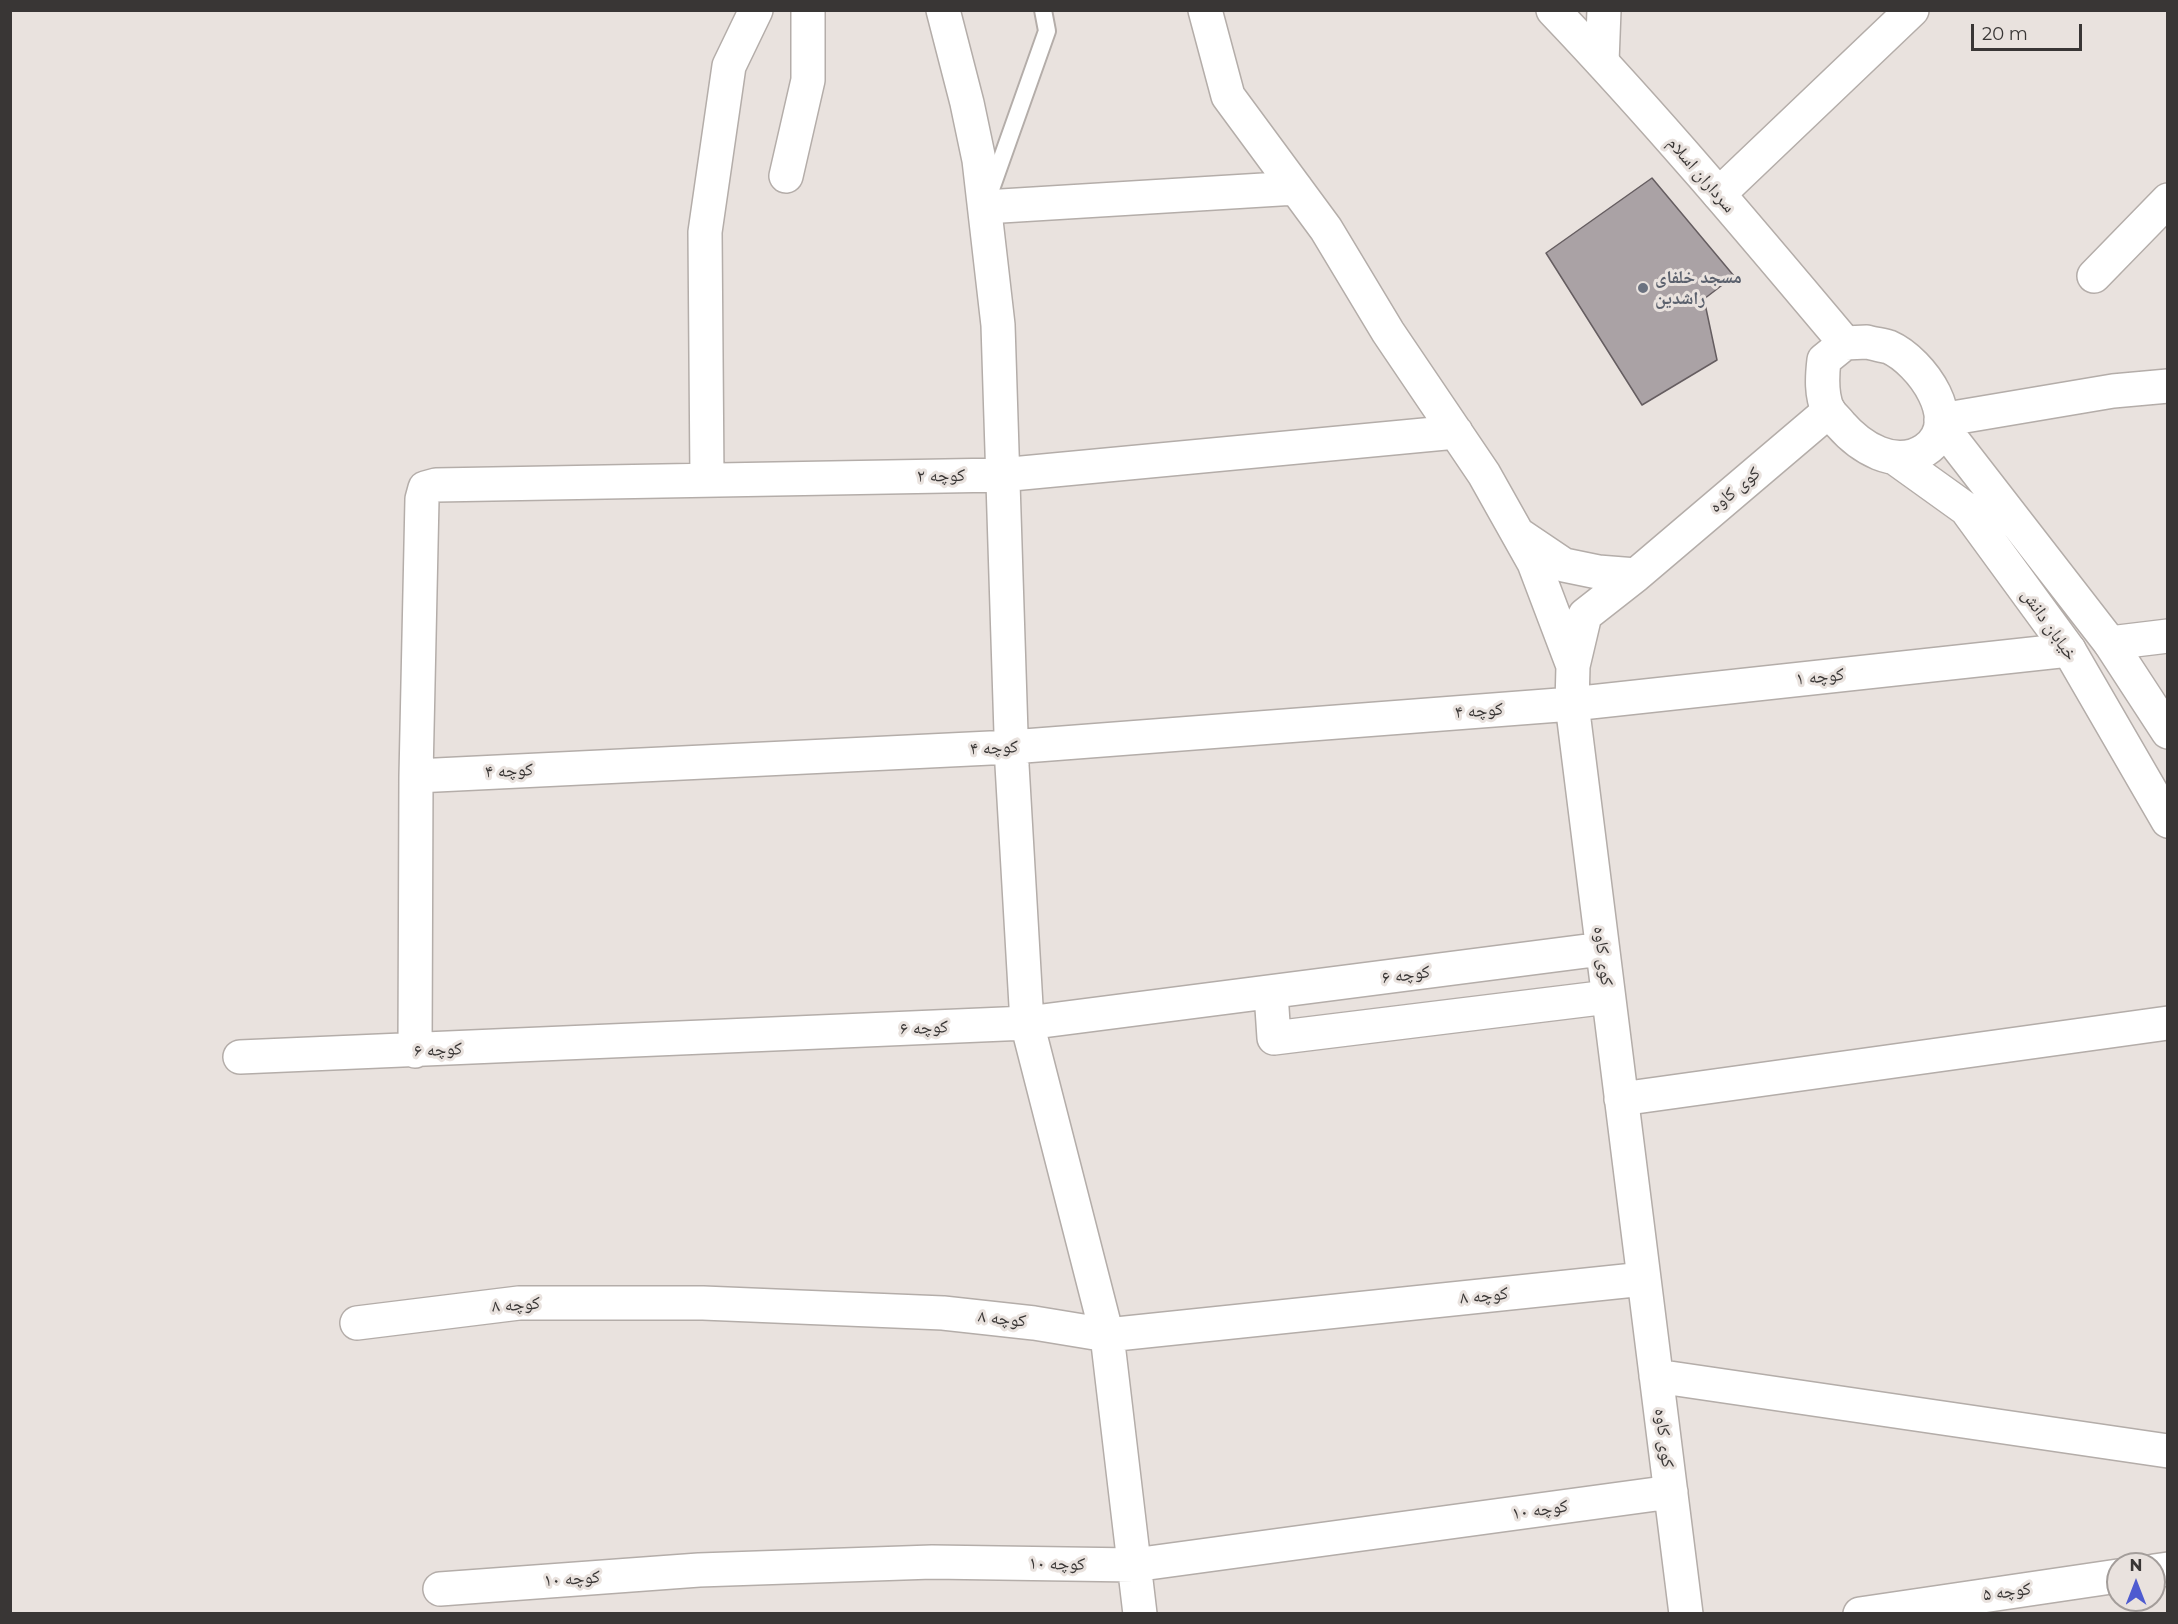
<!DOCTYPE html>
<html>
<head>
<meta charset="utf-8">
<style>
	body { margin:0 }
	#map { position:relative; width:2178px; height:1624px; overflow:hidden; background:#e9e2de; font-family:Montserrat,sans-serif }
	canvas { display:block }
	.frame { position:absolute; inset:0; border:12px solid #393635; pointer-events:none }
	.north { position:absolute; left:2106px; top:1552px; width:60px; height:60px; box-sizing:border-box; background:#e9e2de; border:2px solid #a39d9a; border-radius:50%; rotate:0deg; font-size:16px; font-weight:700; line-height:24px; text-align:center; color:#393635 }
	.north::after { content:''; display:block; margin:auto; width:21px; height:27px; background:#4e5bd0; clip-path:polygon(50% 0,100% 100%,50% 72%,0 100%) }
	.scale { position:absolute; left:1971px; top:24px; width:111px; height:27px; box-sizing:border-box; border:3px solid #393635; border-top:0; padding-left:8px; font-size:18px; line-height:21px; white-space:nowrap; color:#393635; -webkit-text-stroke:4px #e9e2de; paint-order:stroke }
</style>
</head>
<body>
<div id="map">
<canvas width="2178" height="1624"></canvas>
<div class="frame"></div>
<div class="north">N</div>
<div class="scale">20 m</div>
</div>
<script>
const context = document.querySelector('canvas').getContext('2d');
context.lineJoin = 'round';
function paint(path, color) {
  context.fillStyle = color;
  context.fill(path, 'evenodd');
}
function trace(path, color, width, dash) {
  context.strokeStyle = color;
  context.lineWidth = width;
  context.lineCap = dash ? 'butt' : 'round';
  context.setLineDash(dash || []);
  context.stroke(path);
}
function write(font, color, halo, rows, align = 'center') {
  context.font = font + ' Montserrat,"Noto Naskh Arabic",sans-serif';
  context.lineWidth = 6;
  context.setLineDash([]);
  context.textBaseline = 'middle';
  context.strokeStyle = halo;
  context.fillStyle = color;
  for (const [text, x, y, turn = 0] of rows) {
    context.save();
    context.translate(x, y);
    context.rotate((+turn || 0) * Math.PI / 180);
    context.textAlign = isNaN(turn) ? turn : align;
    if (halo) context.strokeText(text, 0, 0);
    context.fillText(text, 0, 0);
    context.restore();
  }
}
const building = new Path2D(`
	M1652 178 1734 276 1704 299 1717 360 1642 405 1546 253Z`);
paint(building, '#aaa2a5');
trace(building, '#655d60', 1.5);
const service = new Path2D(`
	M990 192 1047 31 1043 10`);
const minor = new Path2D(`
	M943 10 967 103 979 160 998 325 1012 765 1027 1023 1107 1335 1140 1614
	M1205 10 1228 96 1326 229 1388 332 1484 474 1534 563 1573 666
	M1602 62 1604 10
	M786 176 808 80V10
	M1719 194 1912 10
	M985 207 1296 188
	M2094 276 2168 200
	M707 480 705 232 729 66 756 10
	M1521 536 1564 565 1598 572 1636 575
	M2110 643 2168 636
	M416 776 1011 747 1572 704 2069 650
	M1271 993 1274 1038 1608 997
	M415 1051 416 776 422 499 425 488 436 485 1001 475 1456 432
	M240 1057 1027 1023 1602 949
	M1621 1099 2168 1023
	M357 1323 519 1303H703L943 1313 1034 1323 1107 1335 1644 1279
	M1656 1376 2168 1451
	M2154 1571 2168 1569
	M440 1589 699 1570 932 1562 1134 1565 1671 1492
	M1686 1614 1572 704 1573 666 1585 615 1636 575 1829 411
	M1860 1614 2118 1576`);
const tertiary = new Path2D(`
	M1553 10C1655 117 1750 230 1845 343
	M1867 342C1874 344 1882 345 1889 347 1921 361 1966 423 1925 450 1895 470 1860 447 1840 424 1837 420 1831 415 1828 410 1821 395 1822 377 1824 360L1845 343Z
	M1941 420 2113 391 2168 386
	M1941 425 2110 643 2168 732
	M1895 458 1966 509 2069 650 2168 821`);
trace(service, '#b4ada9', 20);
trace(minor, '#b4ada9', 36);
trace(tertiary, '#b4ada9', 36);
trace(service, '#fff', 16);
trace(minor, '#fff', 33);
trace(tertiary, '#fff', 33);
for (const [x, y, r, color] of [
	[1643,288,6,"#6b7280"]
]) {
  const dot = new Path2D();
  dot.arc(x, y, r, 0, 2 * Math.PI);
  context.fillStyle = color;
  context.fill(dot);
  trace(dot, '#e9e2de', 2);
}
write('18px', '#393635', '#e9e2de', [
	["سرداران اسلام",1701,175,49],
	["کوچه ۲",941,476,-1],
	["کوی کاوه",1735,490,-40],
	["خیابان دانش",2049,625,55],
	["کوچه ۱",1820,677,-6],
	["کوچه ۴",1479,711,-4],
	["کوچه ۴",994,748,-3],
	["کوچه ۴",509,771,-3],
	["کوی کاوه",1603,956,83],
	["کوچه ۶",1406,975,-8],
	["کوچه ۶",924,1028,-3],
	["کوچه ۶",438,1050,-3],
	["کوچه ۸",1484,1296,-6],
	["کوچه ۸",516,1305,-4],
	["کوچه ۸",1002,1319,6],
	["کوی کاوه",1664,1438,83],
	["کوچه ۱۰",1540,1510,-8],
	["کوچه ۱۰",1057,1564,1],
	["کوچه ۱۰",572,1579,-4],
	["کوچه ۵",2007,1592,-8]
]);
write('bold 18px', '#5b616d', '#e9e2de', [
	["مسجد خلفای",1655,278],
	["راشدین",1655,299]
], 'left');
</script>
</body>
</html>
